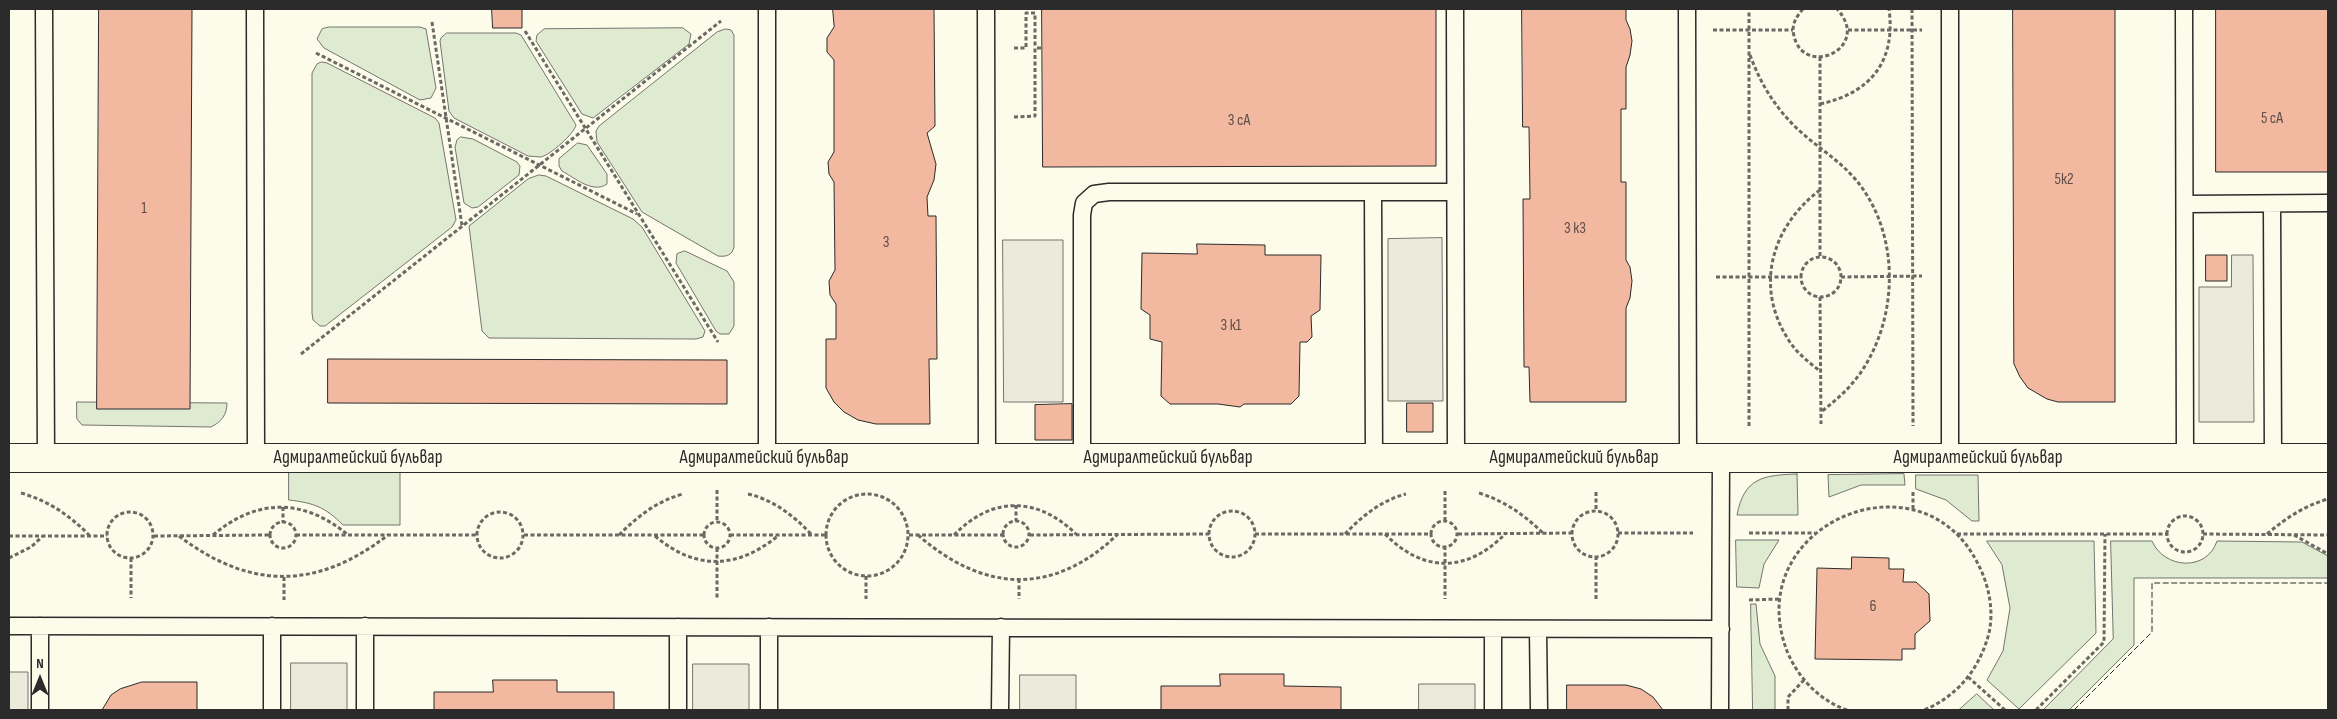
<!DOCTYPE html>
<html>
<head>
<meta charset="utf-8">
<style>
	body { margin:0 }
	#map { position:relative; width:2337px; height:719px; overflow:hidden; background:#fdfbea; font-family:"Sofia Sans Condensed",sans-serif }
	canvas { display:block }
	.frame { position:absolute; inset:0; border:10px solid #2b2b2b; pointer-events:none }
	.north { position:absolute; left:15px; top:654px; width:50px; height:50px; -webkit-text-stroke:4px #fdfbea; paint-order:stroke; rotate:0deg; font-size:14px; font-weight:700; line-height:20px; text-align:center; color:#2b2b2b }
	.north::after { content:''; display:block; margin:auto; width:18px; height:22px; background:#2b2b2b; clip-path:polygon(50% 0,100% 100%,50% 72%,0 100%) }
</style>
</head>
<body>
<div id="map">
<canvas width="2337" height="719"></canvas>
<div class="frame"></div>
<div class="north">N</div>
</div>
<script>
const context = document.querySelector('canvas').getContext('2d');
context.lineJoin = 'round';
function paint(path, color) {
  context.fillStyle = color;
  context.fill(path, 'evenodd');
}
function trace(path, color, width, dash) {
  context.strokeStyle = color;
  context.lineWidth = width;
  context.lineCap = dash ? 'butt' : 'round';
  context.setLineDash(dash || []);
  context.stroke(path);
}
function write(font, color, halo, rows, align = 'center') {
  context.font = font + ' "Sofia Sans Condensed",sans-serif';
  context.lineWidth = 4;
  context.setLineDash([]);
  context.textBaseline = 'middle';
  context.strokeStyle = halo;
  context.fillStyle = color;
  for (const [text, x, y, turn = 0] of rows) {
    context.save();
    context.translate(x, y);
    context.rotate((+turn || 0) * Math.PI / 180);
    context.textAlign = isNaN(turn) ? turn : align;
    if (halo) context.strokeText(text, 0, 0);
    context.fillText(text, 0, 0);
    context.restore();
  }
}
const green = new Path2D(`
	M329 27H420L426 29 436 88 431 98 420 100 324 48 317 39 322 29Z
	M683 28 691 34 689 44 593 118 582 114 536 41 537 35 544 29Z
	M726 29 731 30 734 35V247C732 255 727 257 718 256L642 212 597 142 596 131 599 126 717 32Z
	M447 33H516L521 35 576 125C574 134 550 155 541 157 537 157 532 156 528 156L454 118 449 111 440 41 441 38Z
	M322 62 327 63 435 118 439 123 456 220 452 227 325 326H320L313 320 312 313V73L317 64Z
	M461 137 473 139 517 162 520 166 519 175 478 207 472 208 464 203 455 147 457 140Z
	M578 143 587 145 607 174V184C593 194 575 178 562 171L559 166V159Z
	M539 175 546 176 633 219 642 227 705 331 703 337 696 339 489 338 482 331 469 226 528 179Z
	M685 251 727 271 734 282V326L729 334H720L716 331 676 263 677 254Z
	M77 402 227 403C227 415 221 422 211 427L82 425 77 419Z
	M289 472H400V525H343C325 507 314 503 289 500Z
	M1797 474 1798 515H1737C1744 478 1763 475 1797 474Z
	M1904 474 1905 485H1861L1829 497 1828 475Z
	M1916 475H1978L1979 521H1972L1946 500 1916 489Z
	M1736 540H1779L1764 564 1759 588 1737 587Z
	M1987 541H2094L2096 633 2019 709 1987 680 2003 651 2010 608 2002 565Z
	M2111 541H2152C2164 569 2207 572 2217 541L2302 542 2328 556V578H2134V645L2069 710H2043L2113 639Z
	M1751 604H1756L1760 644 1775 676V710H1753Z
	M1977 694 1994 710H1959Z`);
paint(green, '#deebd1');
trace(green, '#74746e', 1);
const parking = new Path2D(`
	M1442 238 1443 401H1388V239Z
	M1003 240H1063V402H1004Z
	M2232 255H2253L2254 422H2199V287H2231Z
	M291 663H347V710H291Z
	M693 664H749V710H693Z
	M9 672H28V710H9Z
	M1020 675H1076V710H1020Z
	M1419 684H1475V710H1419Z`);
paint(parking, '#eceadb');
trace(parking, '#74746e', 1);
const building = new Path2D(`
	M99 9H192L190 409H97Z
	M492 9H522V28H493Z
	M833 9H934L935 126 927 133 936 164 934 180 927 197 928 216H936L937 359H929L930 424H876L858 420 844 412 834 402 826 388V339H836V304L830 295 829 281 835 270 834 182 829 174 828 162 834 152V60L827 52V38L834 27Z
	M1042 9H1436V166L1043 167Z
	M1522 9H1626V20L1630 29 1632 41 1630 55 1626 67V109H1621V182H1626V260L1630 267 1632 281 1630 298 1626 308V402H1530L1529 367H1524L1523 199H1530L1529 127H1523Z
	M2013 9H2115V402H2058L2047 399 2028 388 2020 377 2014 364Z
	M2216 9H2328V172H2216Z
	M1197 244 1265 245V255H1321L1320 310 1311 316 1312 337 1307 342H1300L1299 396 1291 404H1244L1240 407 1218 404H1170L1161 396 1162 342 1150 339V315L1141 309 1142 253 1197 254Z
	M2206 255H2227V281H2206Z
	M328 359 727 360V404L328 403Z
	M1407 403H1433V432H1407Z
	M1072 404V440H1035V405Z
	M1852 557 1889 558V569H1904L1903 582H1916L1929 594 1930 621 1915 634V649H1902V660L1815 659 1817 568 1851 569Z
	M1220 674H1284V686L1341 687V710H1161V686H1220Z
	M493 680H557V692H614V710H434V692H493Z
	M142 682H197V710H102L111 695 120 689Z
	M1567 685H1626L1641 689 1653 697 1663 710H1567Z`);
paint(building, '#f2b8a0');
trace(building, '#2b2b2b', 1);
const service = new Path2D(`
	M44 9 46 458
	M255 9 256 458
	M767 9V458
	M986 9 987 458
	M1455 9 1456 458
	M1687 9 1688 458
	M1950 9V458
	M2184 9 2185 458
	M1373 192 1374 458
	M2185 204 2328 203
	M2272 204 2273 458
	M1082 458V215L1084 203 1094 194 1109 192H1455
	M9 626 1721 629
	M1538 629 1539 710
	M40 710V626
	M272 710V626
	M365 710V626
	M678 710V627
	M769 710V627
	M1000 710 1001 627
	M1493 710V629
	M1720 710 1721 458`);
const minor = new Path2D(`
	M9 458H2328`);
trace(service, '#2b2b2b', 19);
trace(minor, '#2b2b2b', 30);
trace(new Path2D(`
	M1803 9C1796 17 1791 25 1794 36 1804 79 1873 48 1837 9
	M1912 9 1913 426
	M432 22 462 226
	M1713 30H1793
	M1848 30H1922
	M525 31 718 342
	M1014 48H1026V13H1035V48
	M316 53 637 214
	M1750 55C1761 85 1777 111 1802 133 1820 149 1840 161 1856 180 1901 234 1899 319 1859 375 1848 390 1835 401 1821 412
	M1820 57V257
	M1820 104C1871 93 1896 61 1889 9
	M1014 117 1035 116V48H1042
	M1820 190C1772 226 1754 286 1788 339 1796 353 1809 362 1821 372
	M1801 277a20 20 0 1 1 40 0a20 20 0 1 1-40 0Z
	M1716 277H1800
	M1841 277 1922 276
	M1820 297 1821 424
	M301 354 721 21
	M1749 426V9
	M717 490V522
	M1445 491V521
	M1596 492V511
	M1913 492V511
	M21 493C49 501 69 515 89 535
	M1479 493C1505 501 1524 515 1543 533
	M826 535a41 41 0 1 1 82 0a41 41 0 1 1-82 0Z
	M748 494C774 500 794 516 812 535
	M1016 505V521
	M283 507V523
	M1572 534a23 23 0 1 1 46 0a23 23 0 1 1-46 0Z
	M1209 534a23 23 0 1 1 46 0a23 23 0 1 1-46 0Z
	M477 535a23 23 0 1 1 46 0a23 23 0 1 1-46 0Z
	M107 535a23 23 0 1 1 46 0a23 23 0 1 1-46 0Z
	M2167 534a18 18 0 1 1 36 0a18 18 0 1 1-36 0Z
	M1431 534a13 13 0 1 1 26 0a13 13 0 1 1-26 0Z
	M1003 534a13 13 0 1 1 26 0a13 13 0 1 1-26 0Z
	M270 535a13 13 0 1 1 26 0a13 13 0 1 1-26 0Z
	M704 535a13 13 0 1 1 26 0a13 13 0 1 1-26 0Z
	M1618 533H1693
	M1749 533H1815
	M1255 534H1431
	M1345 534C1362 516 1382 500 1406 494
	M1385 534C1423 573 1467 573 1505 534
	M1458 534 1572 533
	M1957 534H2166
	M2203 534 2328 535
	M2267 534C2286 518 2304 506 2328 499
	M213 535C257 498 304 498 348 535
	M296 535H477
	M524 535H703
	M619 535C638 516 657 501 683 494
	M730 535H825
	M909 535H1002
	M918 535C984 593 1054 596 1118 534
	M954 535C992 496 1037 496 1076 534
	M1030 535 1209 534
	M2294 535 2328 554
	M9 536H107
	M154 536 269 535
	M179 536C250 590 317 590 388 535
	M655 536C696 571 738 569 779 535
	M1445 546V599
	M717 548V599
	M1596 556V599
	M9 558 31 547 43 536
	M131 558V598
	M866 576V599
	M284 577V600
	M1019 579V599
	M1749 600 1780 599
	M1968 677 2005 710
	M1788 710V697L1804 680
	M1847 710C1820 701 1798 678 1787 651 1739 525 1921 448 1978 564 1989 585 1994 610 1989 633 1980 668 1958 696 1924 710
	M2036 710 2104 642 2105 534`), '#6a6964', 3, [4, 2.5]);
trace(service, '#fdfbea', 16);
trace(minor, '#fdfbea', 28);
trace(new Path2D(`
	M2074 710 2152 632V583H2328`), '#2b2b2b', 1, [6, 2.5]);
write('16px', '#5d4e48', null, [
	["5 сА",2272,119],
	["3 сА",1239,121],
	["5к2",2064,180],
	["1",144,209],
	["3 к3",1575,229],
	["3",886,243],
	["3 к1",1231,326],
	["6",1873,607]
]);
write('19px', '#2b2b2b', '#fdfbea', [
	["Адмиралтейский бульвар",358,458],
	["Адмиралтейский бульвар",764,458],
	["Адмиралтейский бульвар",1168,458],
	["Адмиралтейский бульвар",1574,458],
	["Адмиралтейский бульвар",1978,458]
]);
</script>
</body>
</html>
